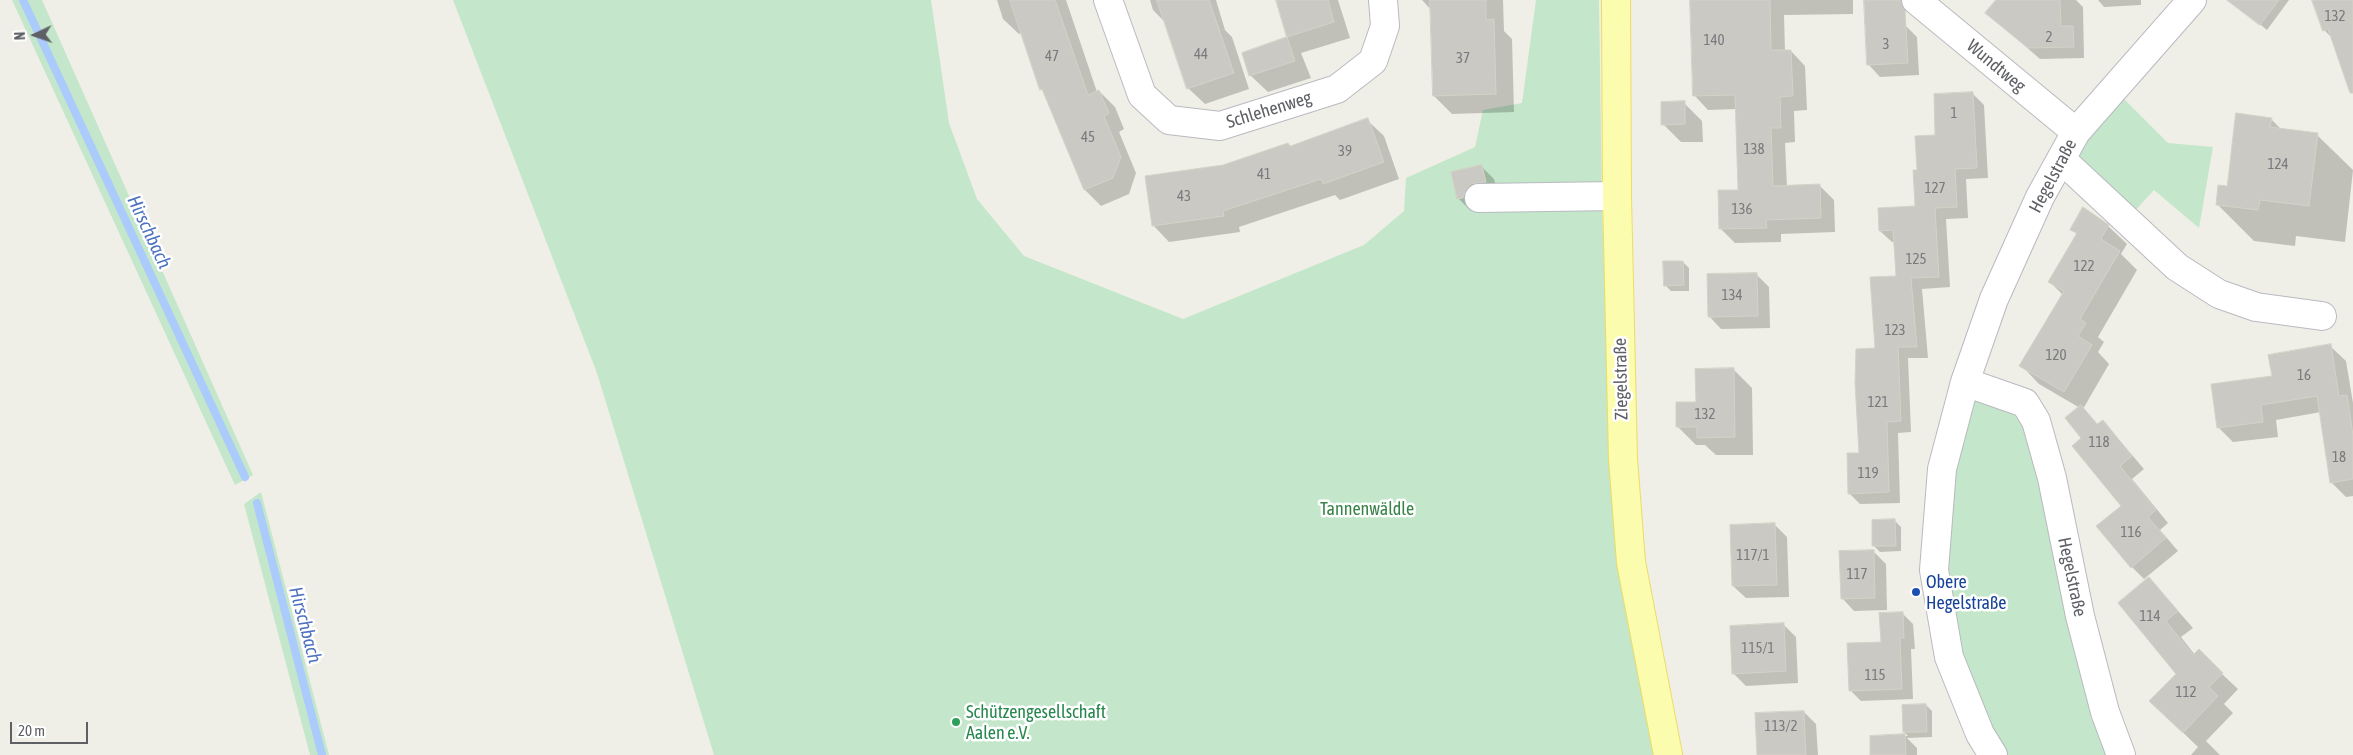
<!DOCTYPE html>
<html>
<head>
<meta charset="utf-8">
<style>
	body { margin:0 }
	#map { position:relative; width:2353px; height:755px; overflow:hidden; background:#f0efe7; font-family:"Asap Condensed",sans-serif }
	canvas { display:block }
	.north { position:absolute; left:10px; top:10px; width:50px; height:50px; -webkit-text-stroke:4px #fff; paint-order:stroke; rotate:267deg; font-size:14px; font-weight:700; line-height:20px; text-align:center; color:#5e6066 }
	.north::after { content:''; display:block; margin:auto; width:18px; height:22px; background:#5e6066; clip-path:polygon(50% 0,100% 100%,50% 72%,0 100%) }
	.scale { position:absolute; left:10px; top:722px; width:78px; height:22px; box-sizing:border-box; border:2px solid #5e6066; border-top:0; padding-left:6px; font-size:15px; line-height:18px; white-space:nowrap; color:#5e6066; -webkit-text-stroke:4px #fff; paint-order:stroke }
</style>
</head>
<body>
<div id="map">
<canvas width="2353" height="755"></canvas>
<div class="north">N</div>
<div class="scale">20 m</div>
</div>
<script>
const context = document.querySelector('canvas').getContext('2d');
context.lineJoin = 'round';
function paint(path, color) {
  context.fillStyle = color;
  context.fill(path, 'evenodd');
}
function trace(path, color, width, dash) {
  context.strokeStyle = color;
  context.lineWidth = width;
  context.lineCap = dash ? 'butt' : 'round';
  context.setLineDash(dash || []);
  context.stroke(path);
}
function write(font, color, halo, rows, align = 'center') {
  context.font = font + ' "Asap Condensed",sans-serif';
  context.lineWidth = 5;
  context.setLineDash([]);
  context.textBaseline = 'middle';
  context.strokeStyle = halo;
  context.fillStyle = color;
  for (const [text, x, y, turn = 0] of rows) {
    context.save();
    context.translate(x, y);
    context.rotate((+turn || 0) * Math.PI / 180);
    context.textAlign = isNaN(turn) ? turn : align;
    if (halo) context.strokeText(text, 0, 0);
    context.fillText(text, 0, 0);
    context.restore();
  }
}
paint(new Path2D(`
	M12 0H42L253 475 235 485Z
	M453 0H931L949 123 977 199 1024 256 1183 319 1364 245 1404 211 1406 178 1475 147 1483 110 1522 103 1536 0H1599L1602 209 1611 457 1621 588 1657 755H714L597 373Z
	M2119 94 2168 143 2213 147 2199 228 2154 190 2132 214 2070 159Z
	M1965 382 2025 403 2121 755H1993L1934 570Z
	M261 492 329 755H310L244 504Z`), '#c4e6ca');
paint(new Path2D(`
	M997 0H1066L1097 92 1099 91 1115 107 1124 129 1119 132 1136 173 1129 194 1101 206 1085 190 1045 93 1041 89 1023 33 1019 34 1003 19Z
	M1150 0H1216L1225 30 1232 37 1249 89 1205 104 1188 88 1166 23 1153 10Z
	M1277 0H1338L1350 38 1301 53 1311 78 1268 92 1250 75 1243 53 1288 38Z
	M1422 0H1503L1504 31 1512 39 1514 112 1452 114 1434 96 1432 11Z
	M1691 0H1853V14L1784 15 1785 51H1791L1805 66 1807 110 1794 111 1795 142 1785 143 1787 187 1820 186 1834 200 1835 232 1781 234V242L1735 243 1720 228 1739 191 1736 109 1708 110 1694 95Z
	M1998 0H2076L2083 7 2084 58 2040 59 1987 13Z
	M2098 0H2141V5L2104 7Z
	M2248 0H2289L2267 30 2241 9Z
	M2314 0H2353V83L2332 38 2324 30Z
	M1905 25 1917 37 1919 75 1880 77 1868 64Z
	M1973 94 1984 105 1988 178 1966 179 1968 218 1946 219 1950 287 1922 289 1928 358H1908L1911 432 1898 433 1900 503 1860 504 1849 493 1860 454 1876 350 1897 277 1895 242H1892L1880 231 1916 207 1918 171 1937 136Z
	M1684 103 1702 121 1703 142H1681L1663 124Z
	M2271 119 2282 130 2317 135 2353 170 2345 242 2296 236 2295 246 2254 241 2217 204Z
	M1367 120 1384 136 1399 179 1340 200 1335 195 1239 227 1240 232 1169 242 1153 225 1223 166 1291 147Z
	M1482 167 1494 179 1498 194 1476 210 1471 211 1458 198Z
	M2084 209 2108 226 2127 244 2121 254 2137 270 2098 337 2104 342 2098 352 2109 364 2083 409 2098 425 2103 421 2144 469 2132 479 2168 523 2160 530 2178 551 2144 579 2132 567 2122 506 2083 438 2080 408 2039 384 2021 365 2063 295 2050 282 2077 235 2072 229Z
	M1683 262 1689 268V291H1671L1665 285Z
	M1757 275 1769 287 1770 328 1721 329 1709 316Z
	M2330 346 2346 361 2353 403V496L2346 497 2331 482 2321 412 2276 420 2278 437 2233 442 2218 427 2273 377Z
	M1733 369 1752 388 1753 455H1716L1705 445H1696L1678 427 1697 403Z
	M1895 521 1901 527V551L1880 552 1874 546Z
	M1774 524 1787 537 1789 597 1746 598 1733 586Z
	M1873 551 1886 564 1887 610 1854 611 1842 598Z
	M2149 578 2193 628 2181 637 2195 655 2222 674 2238 689 2224 704 2233 713 2206 741 2220 755H2191L2198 747 2167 717 2177 674Z
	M1902 613 1913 624 1915 649H1911L1913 699 1861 701 1850 690Z
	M1784 625 1796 637 1798 683 1746 686 1733 673Z
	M1926 705 1932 711V737L1907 738 1917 748V755H1871V737L1908 736 1904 732Z
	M1804 712 1816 724 1818 755H1758Z`), '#0003');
trace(new Path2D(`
	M23 0 245 477
	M257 503 322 755`), '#aacbfc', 8);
const building = new Path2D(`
	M1010 0H1055L1088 95 1099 90 1109 113 1104 116 1121 157 1113 178 1084 190 1042 89 1040 90Z
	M1157 0H1209L1234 73 1187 89Z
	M1276 0H1328L1334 22 1287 37Z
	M1430 0H1486V20L1494 19 1496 94 1433 96Z
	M1690 0H1770L1771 50H1791L1793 96 1780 97 1781 128H1771L1773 186 1820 184 1821 218 1766 220 1767 228 1719 229 1718 190H1738L1735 95 1693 96Z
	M1864 0H1901L1905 10 1908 63 1867 65Z
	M1996 0H2060L2061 26H2073L2074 47 2028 48 1985 13Z
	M2227 0H2279L2260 25Z
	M2312 0H2353V93H2350L2328 29 2323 31Z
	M1287 37 1295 61 1249 76 1242 53Z
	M1973 92 1977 168 1955 169 1957 207 1935 208 1939 277 1911 278 1917 347H1898L1901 421 1887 422 1889 492 1848 494 1847 453H1859L1855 383 1856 349 1875 348 1870 277 1896 276 1893 230 1879 231 1878 208 1915 206 1913 170H1917L1915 136 1935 135 1934 94Z
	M1685 101V124L1661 125V102Z
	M2236 113 2272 118 2270 127 2318 133 2309 206 2260 200 2258 210 2216 205 2218 185 2227 186Z
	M1368 118 1384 162 1323 184 1321 179 1223 211 1224 216 1152 226 1145 176 1223 165 1288 143 1290 146Z
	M1482 165 1486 182 1471 184 1466 190 1463 198 1457 199 1451 172Z
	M2083 207 2109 225 2101 239 2120 251 2080 319 2086 323 2078 336 2092 345 2064 392 2019 366 2064 291 2048 282 2077 233 2070 230Z
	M1663 261H1683L1684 285 1664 286Z
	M1757 273 1758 316 1708 317 1707 274Z
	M2331 344 2339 396 2347 395 2353 435V479L2330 483 2317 396 2261 405 2263 422 2217 428 2211 384 2272 376 2268 355Z
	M1734 368 1735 437 1697 438V427H1676V402H1696L1695 369Z
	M2081 405 2097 424 2103 420 2132 456 2120 466 2156 510 2148 517 2166 538 2131 568 2096 526 2121 506 2072 446 2081 438 2065 418Z
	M1895 519 1896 546H1872V520Z
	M1775 523 1777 585 1732 586 1730 525Z
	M1874 550 1875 598 1841 599 1839 551Z
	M2149 577 2178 611 2166 621 2193 655 2199 649 2223 673 2209 687 2218 696 2183 733 2149 701 2176 674 2118 603Z
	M1903 612 1904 638H1900L1902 689 1849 691 1847 643 1881 642 1879 613Z
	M1784 623 1786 671 1732 674 1730 626Z
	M1926 704 1927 732H1903L1902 705Z
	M1804 711 1806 755H1757L1755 713Z
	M1905 734 1906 755H1870V736Z`);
paint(building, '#cbc9c4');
trace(building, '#d4d2c5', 1);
const minor = new Path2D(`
	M1108 0 1142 95 1169 120 1220 126 1337 89 1373 61 1385 26 1383 0
	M1916 0 2076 132
	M2061 159 2177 267 2219 294 2256 307 2322 316
	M1479 198 1617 196
	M1965 382 2025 403 2036 421 2052 478 2080 616 2105 712 2121 755
	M1993 755 1980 734 1949 657 1934 570 1942 469 1965 382 1994 299 2040 197 2076 132 2192 0`);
const major = new Path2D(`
	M1616 0 1617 196 1623 459 1631 562 1668 755`);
trace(minor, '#b9bac0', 30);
trace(major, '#eddc63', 30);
trace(minor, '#fff', 28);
trace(major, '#fcfcaf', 28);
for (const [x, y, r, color] of [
	[1916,592,5,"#1a4fb4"],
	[956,722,5,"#2e9e5b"]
]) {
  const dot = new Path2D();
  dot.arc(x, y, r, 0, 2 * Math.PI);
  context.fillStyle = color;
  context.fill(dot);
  trace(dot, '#fff', 2);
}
write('15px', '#797a7e', null, [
	["132",2335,16],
	["2",2049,37],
	["140",1714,40],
	["3",1886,44],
	["44",1201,54],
	["47",1052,56],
	["37",1463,58],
	["1",1954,113],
	["45",1088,137],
	["138",1754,149],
	["39",1345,151],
	["124",2278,164],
	["41",1264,174],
	["127",1935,188],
	["43",1184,196],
	["136",1742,209],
	["125",1916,259],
	["122",2084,266],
	["134",1732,295],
	["123",1895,330],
	["120",2056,355],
	["16",2304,375],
	["121",1878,402],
	["132",1705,414],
	["118",2099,442],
	["18",2339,457],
	["119",1868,473],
	["116",2131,532],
	["117/1",1753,555],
	["117",1857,574],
	["114",2150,616],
	["115/1",1758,648],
	["115",1875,675],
	["112",2186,692],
	["113/2",1781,726]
]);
write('18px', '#5e6066', '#fff', [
	["Wundtweg",1996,66,40],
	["Schlehenweg",1269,110,-17],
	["Hegelstraße",2053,176,-62],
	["Ziegelstraße",1621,379,-91],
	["Hegelstraße",2072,577,78]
]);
write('18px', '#388347', '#fff', [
	["Tannenwäldle",1367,509]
]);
write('18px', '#164399', '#fff', [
	["Obere",1926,582],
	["Hegelstraße",1926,603]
], 'left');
write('18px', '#27864d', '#fff', [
	["Schützengesellschaft",966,712],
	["Aalen e.V.",966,733]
], 'left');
write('italic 19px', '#4c72c0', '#fff', [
	["Hirschbach",149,232,65],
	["Hirschbach",305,625,75]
]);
</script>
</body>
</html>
